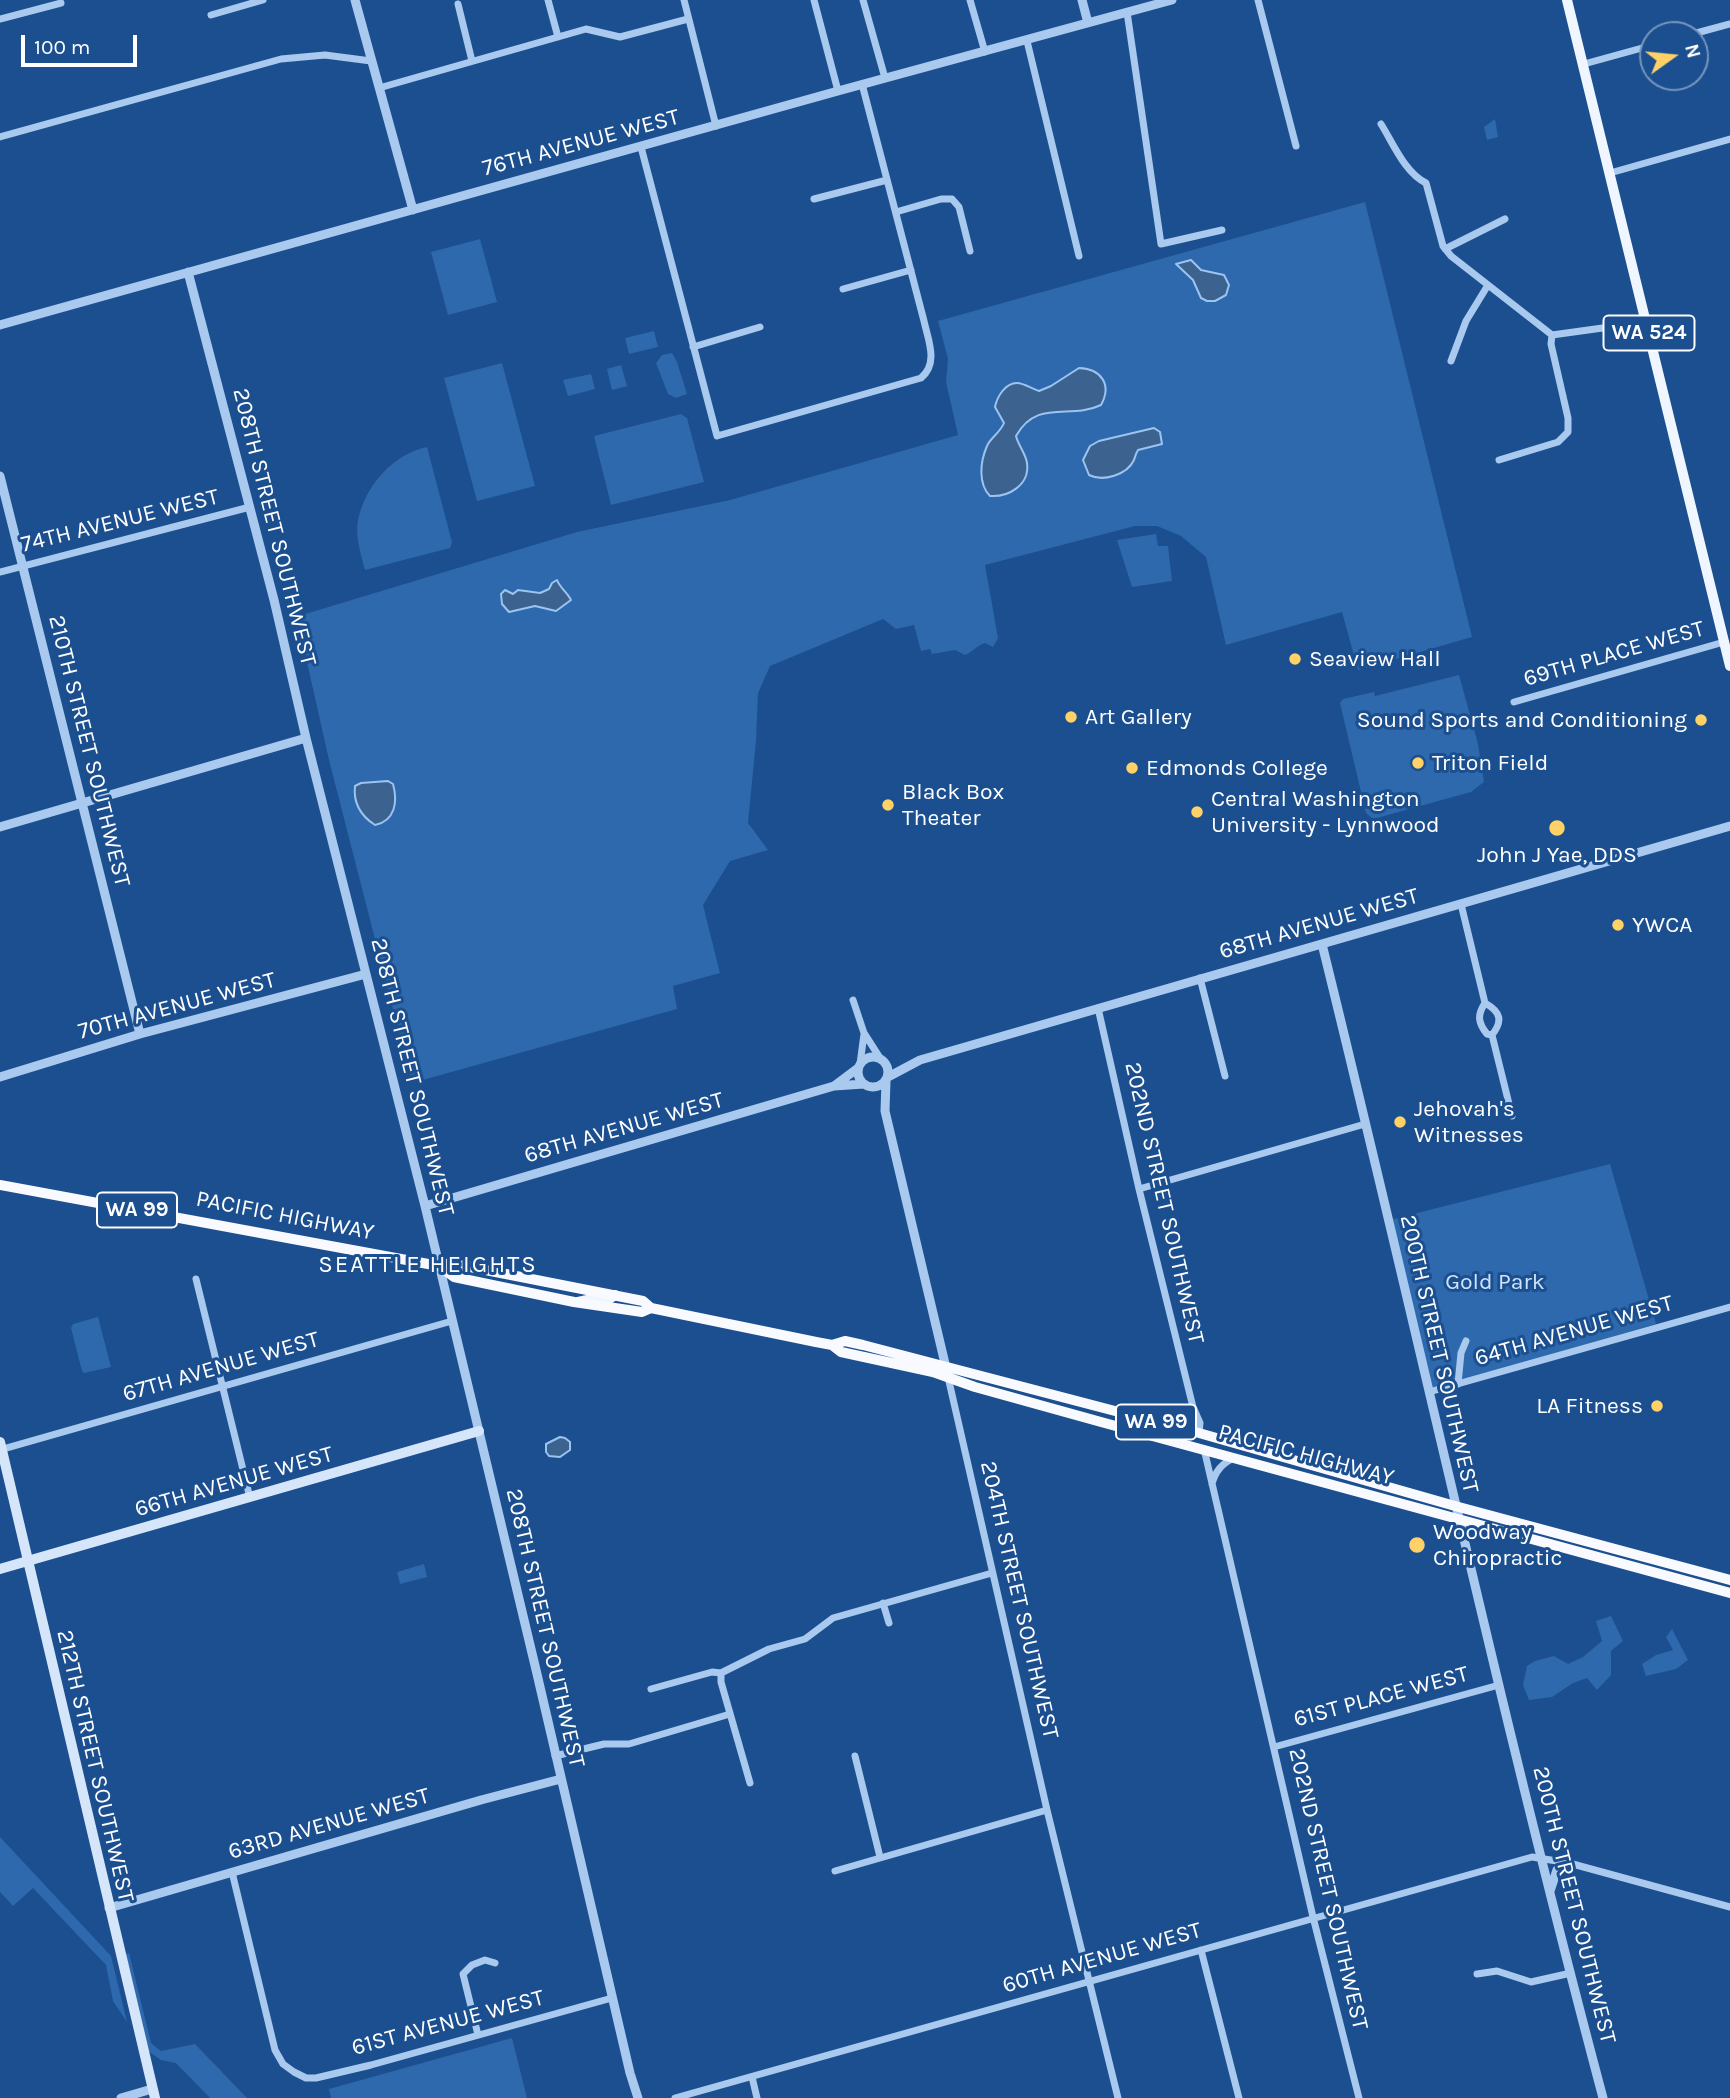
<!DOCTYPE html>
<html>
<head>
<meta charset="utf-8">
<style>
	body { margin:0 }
	#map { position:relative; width:1730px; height:2098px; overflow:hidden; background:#1b4f8f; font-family:Karla,sans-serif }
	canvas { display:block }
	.north { position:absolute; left:1639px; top:21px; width:70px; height:70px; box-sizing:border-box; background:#1b4f8f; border:2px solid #7695bc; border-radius:50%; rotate:75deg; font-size:19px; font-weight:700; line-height:28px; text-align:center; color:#fff }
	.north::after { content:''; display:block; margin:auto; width:24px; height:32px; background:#ffd166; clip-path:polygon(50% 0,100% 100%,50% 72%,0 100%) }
	.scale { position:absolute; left:21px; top:35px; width:116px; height:32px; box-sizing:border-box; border:4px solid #fff; border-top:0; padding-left:9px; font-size:21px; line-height:24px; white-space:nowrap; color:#fff; -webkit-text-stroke:5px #1b4f8f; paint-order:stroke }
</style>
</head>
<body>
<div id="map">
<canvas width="1730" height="2098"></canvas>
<div class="north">N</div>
<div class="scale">100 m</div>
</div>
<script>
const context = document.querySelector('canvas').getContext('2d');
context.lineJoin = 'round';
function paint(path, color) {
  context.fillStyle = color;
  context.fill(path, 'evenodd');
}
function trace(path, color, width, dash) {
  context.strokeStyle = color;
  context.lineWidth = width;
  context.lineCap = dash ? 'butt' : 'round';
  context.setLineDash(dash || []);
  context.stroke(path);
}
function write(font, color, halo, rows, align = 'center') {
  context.font = font + ' Karla,sans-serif';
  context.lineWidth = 6;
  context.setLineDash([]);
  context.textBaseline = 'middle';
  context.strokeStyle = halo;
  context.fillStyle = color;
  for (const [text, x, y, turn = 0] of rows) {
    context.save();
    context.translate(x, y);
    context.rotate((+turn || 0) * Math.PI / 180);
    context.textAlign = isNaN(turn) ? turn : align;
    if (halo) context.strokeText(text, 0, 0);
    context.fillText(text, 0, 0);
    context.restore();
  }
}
paint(new Path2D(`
	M1495 119 1498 137 1487 140 1484 127Z
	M1365 202 1472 637 1358 670 1342 612 1226 645 1206 557 1181 536 1157 526H1135L985 565 998 638 993 647 985 643C976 646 973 652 965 655L955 650 932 654 930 649 921 651 914 625 896 629 883 619 770 666 758 693 756 741 748 823 768 850 730 861 703 905 720 973 673 986 677 1009 412 1083 329 760 307 662 302 615 577 532 730 500 958 435 946 382 948 359 938 321Z
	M480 239 497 302 448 315 431 252Z
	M654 331 658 347 629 354 625 338Z
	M672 353 677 362 687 394 676 398 668 394 656 363 662 355Z
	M502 363 535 486 477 501 444 378Z
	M621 365 627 386 612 390 607 369Z
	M591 374 595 389 568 396 563 380Z
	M681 414 687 418 704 482 611 505 594 436Z
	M427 447 452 542 450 548 365 570C361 555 355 536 358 520 365 486 393 454 427 447Z
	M1156 534 1158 546H1168L1172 581 1132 587 1117 540Z
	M1459 675 1478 744 1484 782 1471 792 1373 819 1366 813 1340 703 1343 699 1374 692 1375 696Z
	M1610 1164 1656 1324 1432 1389 1390 1220Z
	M98 1317 111 1367 84 1373 82 1371 71 1328 73 1324Z
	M424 1564 427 1577 400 1584 397 1572Z
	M1611 1616 1623 1641 1611 1651V1675L1597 1690 1587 1678 1573 1683 1552 1697 1529 1700 1523 1685 1527 1666 1535 1661 1554 1656 1568 1664 1583 1657 1602 1641 1596 1621Z
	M1672 1629 1688 1660 1676 1669 1646 1676 1642 1664 1656 1655 1673 1650 1666 1637Z
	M0 1837 111 1956 127 2022 113 2001 106 1965 33 1888 13 1906 0 1892Z
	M129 1953 151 2043 161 2051 195 2044 247 2098H210L176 2063 161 2060 148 2051 125 1954Z
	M512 2038 527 2098H331L329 2089Z`), '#2e69ad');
const water = new Path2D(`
	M1191 260 1201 270 1224 275 1229 285 1226 295 1215 301H1207L1201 298 1193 280 1176 264Z
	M1079 368C1102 369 1112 385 1101 405 1070 420 1037 398 1016 436 1018 445 1026 454 1027 463 1030 485 1009 497 990 496 978 484 980 462 987 446 990 438 1000 433 1004 423L995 407C997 397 1005 383 1017 383 1024 383 1032 389 1039 391L1051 386Z
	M1154 428 1160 432 1162 444 1138 450C1136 453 1135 457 1134 460 1127 475 1103 482 1089 475L1083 460 1090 446 1099 441Z
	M557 580C560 588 567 592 571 600L556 611 535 606 509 612 502 604 501 594 505 590 513 594 518 590 540 593 549 589 552 583Z
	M388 781 393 784C398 802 395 821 375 825 361 816 353 804 355 786L361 783Z
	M560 1437 565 1438 570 1442V1450L560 1457 549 1456 546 1452V1444Z`);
paint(water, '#3c6290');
trace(water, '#9cc4f0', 2);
trace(new Path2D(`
	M548 0 558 37
	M684 0 716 126
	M814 0 838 91
	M863 0 885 78
	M970 0 985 52
	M1258 0 1296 146
	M458 4 472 61
	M1127 12 1161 244 1222 230
	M211 15 263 0
	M0 19 61 3
	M1689 35 1730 24
	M1027 41 1079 256
	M1584 64 1653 45
	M379 88 586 29 620 37 688 19
	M1381 124C1393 143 1405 173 1426 183L1443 246 1451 256 1552 335 1646 322
	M0 137 281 59 325 55 371 61
	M641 147 717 436 921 378C939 363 928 340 924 321L862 84
	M1610 173 1730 139
	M814 199 887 180
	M896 212 941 199H952L959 207 970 251
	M1445 249 1505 219
	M843 289 911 270
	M693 347 760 327
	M1451 361 1466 321 1488 285
	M1499 460 1558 442 1568 432V418L1551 344 1552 335
	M0 572 250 507
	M1514 702 1724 642
	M1461 904 1485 1003C1501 1012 1503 1021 1492 1035
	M1200 978 1225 1076
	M853 1000 864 1033 880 1058
	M1485 1003C1477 1015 1478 1023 1487 1034L1492 1035 1512 1116
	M1098 1008 1139 1189 1193 1407 1200 1423 1199 1433
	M860 1064 864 1034
	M1139 1189 1365 1124
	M196 1279 250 1498
	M948 1377 1047 1810 1118 2098
	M1458 1384 1461 1353 1466 1341
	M1429 1392 1730 1307
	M1174 1426 1184 1418 1193 1407
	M1204 1449 1313 1917 1359 2098
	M0 1450 452 1321
	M1212 1484C1215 1472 1222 1463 1234 1458
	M883 1603 889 1623
	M721 1673 769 1649 805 1639 833 1618 992 1573
	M721 1673V1682L750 1783
	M651 1689 712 1672 721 1673
	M1274 1747 1499 1685
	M555 1756 604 1744H629L730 1714
	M855 1756 880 1857
	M835 1871 1047 1810
	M232 1872 275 2050 283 2064 294 2072 306 2078H316L371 2065 612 1998
	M1201 1950 1239 2098
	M1477 1974 1497 1971 1531 1982 1571 1973
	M478 2035 463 1974 472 1965 485 1960 495 1963
	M752 2077 757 2098
	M675 2098 1532 1857 1569 1863 1730 1907`), '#a9c9ee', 7);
trace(new Path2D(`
	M355 0 413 210
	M1082 0 1088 23
	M188 272 274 600 306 738 425 1206 537 1674 630 2073 638 2098
	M0 325 838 91 1172 0
	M0 476 140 1034
	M0 827 306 738
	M1322 944C1417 1328 1501 1716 1603 2098
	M858 1072a15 15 0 1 1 30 0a15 15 0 1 1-30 0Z
	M0 1077 140 1034 366 974
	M888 1077 920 1060 1730 826
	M886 1081 885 1111 947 1372
	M834 1086 858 1068
	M425 1206 834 1086 864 1084
	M1550 1891 1557 1870 1569 1863
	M109 1908 481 1800 561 1779
	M121 2098 152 2089`), '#a9c9ee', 9);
trace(new Path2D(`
	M0 1442 155 2098
	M0 1569 479 1431`), '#d6e6fa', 10);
trace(new Path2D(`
	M1567 0 1730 666
	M578 1302 592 1299 608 1300 615 1295`), '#f0f6ff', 10);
trace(new Path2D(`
	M0 1185 439 1266 454 1277 574 1302 642 1312 651 1308
	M439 1266 450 1263 643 1301 651 1308 816 1342 832 1345 845 1341 863 1345 1199 1433 1455 1506 1730 1580
	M832 1345 841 1352 933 1372 975 1387 1101 1422 1730 1593`), '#f8faff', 10);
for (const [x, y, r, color] of [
	[1295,659,7,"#ffd166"],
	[1071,717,7,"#ffd166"],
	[1701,720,7,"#ffd166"],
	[1418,763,7,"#ffd166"],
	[1132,768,7,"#ffd166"],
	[888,805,7,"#ffd166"],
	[1197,812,7,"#ffd166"],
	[1557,828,9,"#ffd166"],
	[1618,925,7,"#ffd166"],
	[1400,1122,7,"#ffd166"],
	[1657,1406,7,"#ffd166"],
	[1417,1545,9,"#ffd166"]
]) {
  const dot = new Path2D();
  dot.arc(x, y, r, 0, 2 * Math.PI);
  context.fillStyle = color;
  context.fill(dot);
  trace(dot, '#1b4f8f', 2.5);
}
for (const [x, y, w] of [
	[1649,333,91],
	[137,1210,80],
	[1156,1422,80]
]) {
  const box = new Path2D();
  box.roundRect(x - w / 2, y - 17.5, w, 35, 5);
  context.fillStyle = '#1b4f8f';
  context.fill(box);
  trace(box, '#fff', 2);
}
write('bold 21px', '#fff', null, [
	["WA 524",1649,333],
	["WA 99",137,1210],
	["WA 99",1156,1422]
]);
write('23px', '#fff', '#1b4f8f', [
	["76TH AVENUE WEST",581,143,-15],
	["74TH AVENUE WEST",120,521,-14],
	["208TH STREET SOUTHWEST",274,527,76],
	["69TH PLACE WEST",1614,654,-16],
	["210TH STREET SOUTHWEST",89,751,76],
	["68TH AVENUE WEST",1319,924,-16],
	["70TH AVENUE WEST",177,1006,-15],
	["208TH STREET SOUTHWEST",412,1077,76],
	["68TH AVENUE WEST",624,1128,-16],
	["202ND STREET SOUTHWEST",1164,1203,77],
	["PACIFIC HIGHWAY",285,1216,11],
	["64TH AVENUE WEST",1574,1331,-16],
	["200TH STREET SOUTHWEST",1439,1354,77],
	["67TH AVENUE WEST",221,1367,-16],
	["PACIFIC HIGHWAY",1306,1455,15],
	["66TH AVENUE WEST",234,1482,-16],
	["204TH STREET SOUTHWEST",1019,1600,77],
	["208TH STREET SOUTHWEST",545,1628,77],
	["61ST PLACE WEST",1381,1697,-15],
	["212TH STREET SOUTHWEST",95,1766,77],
	["63RD AVENUE WEST",329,1824,-16],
	["202ND STREET SOUTHWEST",1328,1889,77],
	["200TH STREET SOUTHWEST",1574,1905,76],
	["60TH AVENUE WEST",1102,1958,-16],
	["61ST AVENUE WEST",448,2023,-15]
]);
write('23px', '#fff', '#1b4f8f', [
	["Seaview Hall",1309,659],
	["Art Gallery",1085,717],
	["Sound Sports and Conditioning",1687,720,"right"],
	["Triton Field",1432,763],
	["Edmonds College",1146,768],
	["Black Box",902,792],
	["Theater",902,818],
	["Central Washington",1211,799],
	["University - Lynnwood",1211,825],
	["John J Yae, DDS",1557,855,"center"],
	["YWCA",1632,925],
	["Jehovah's",1414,1109],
	["Witnesses",1414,1135],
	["LA Fitness",1643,1406,"right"],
	["Woodway",1433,1532],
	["Chiropractic",1433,1558]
], 'left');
write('23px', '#cfe3fa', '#1b4f8f', [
	["Gold Park",1495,1282]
]);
context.letterSpacing = '2px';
write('24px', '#fff', '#1b4f8f', [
	["SEATTLE HEIGHTS",428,1265]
]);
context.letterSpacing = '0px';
</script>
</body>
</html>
